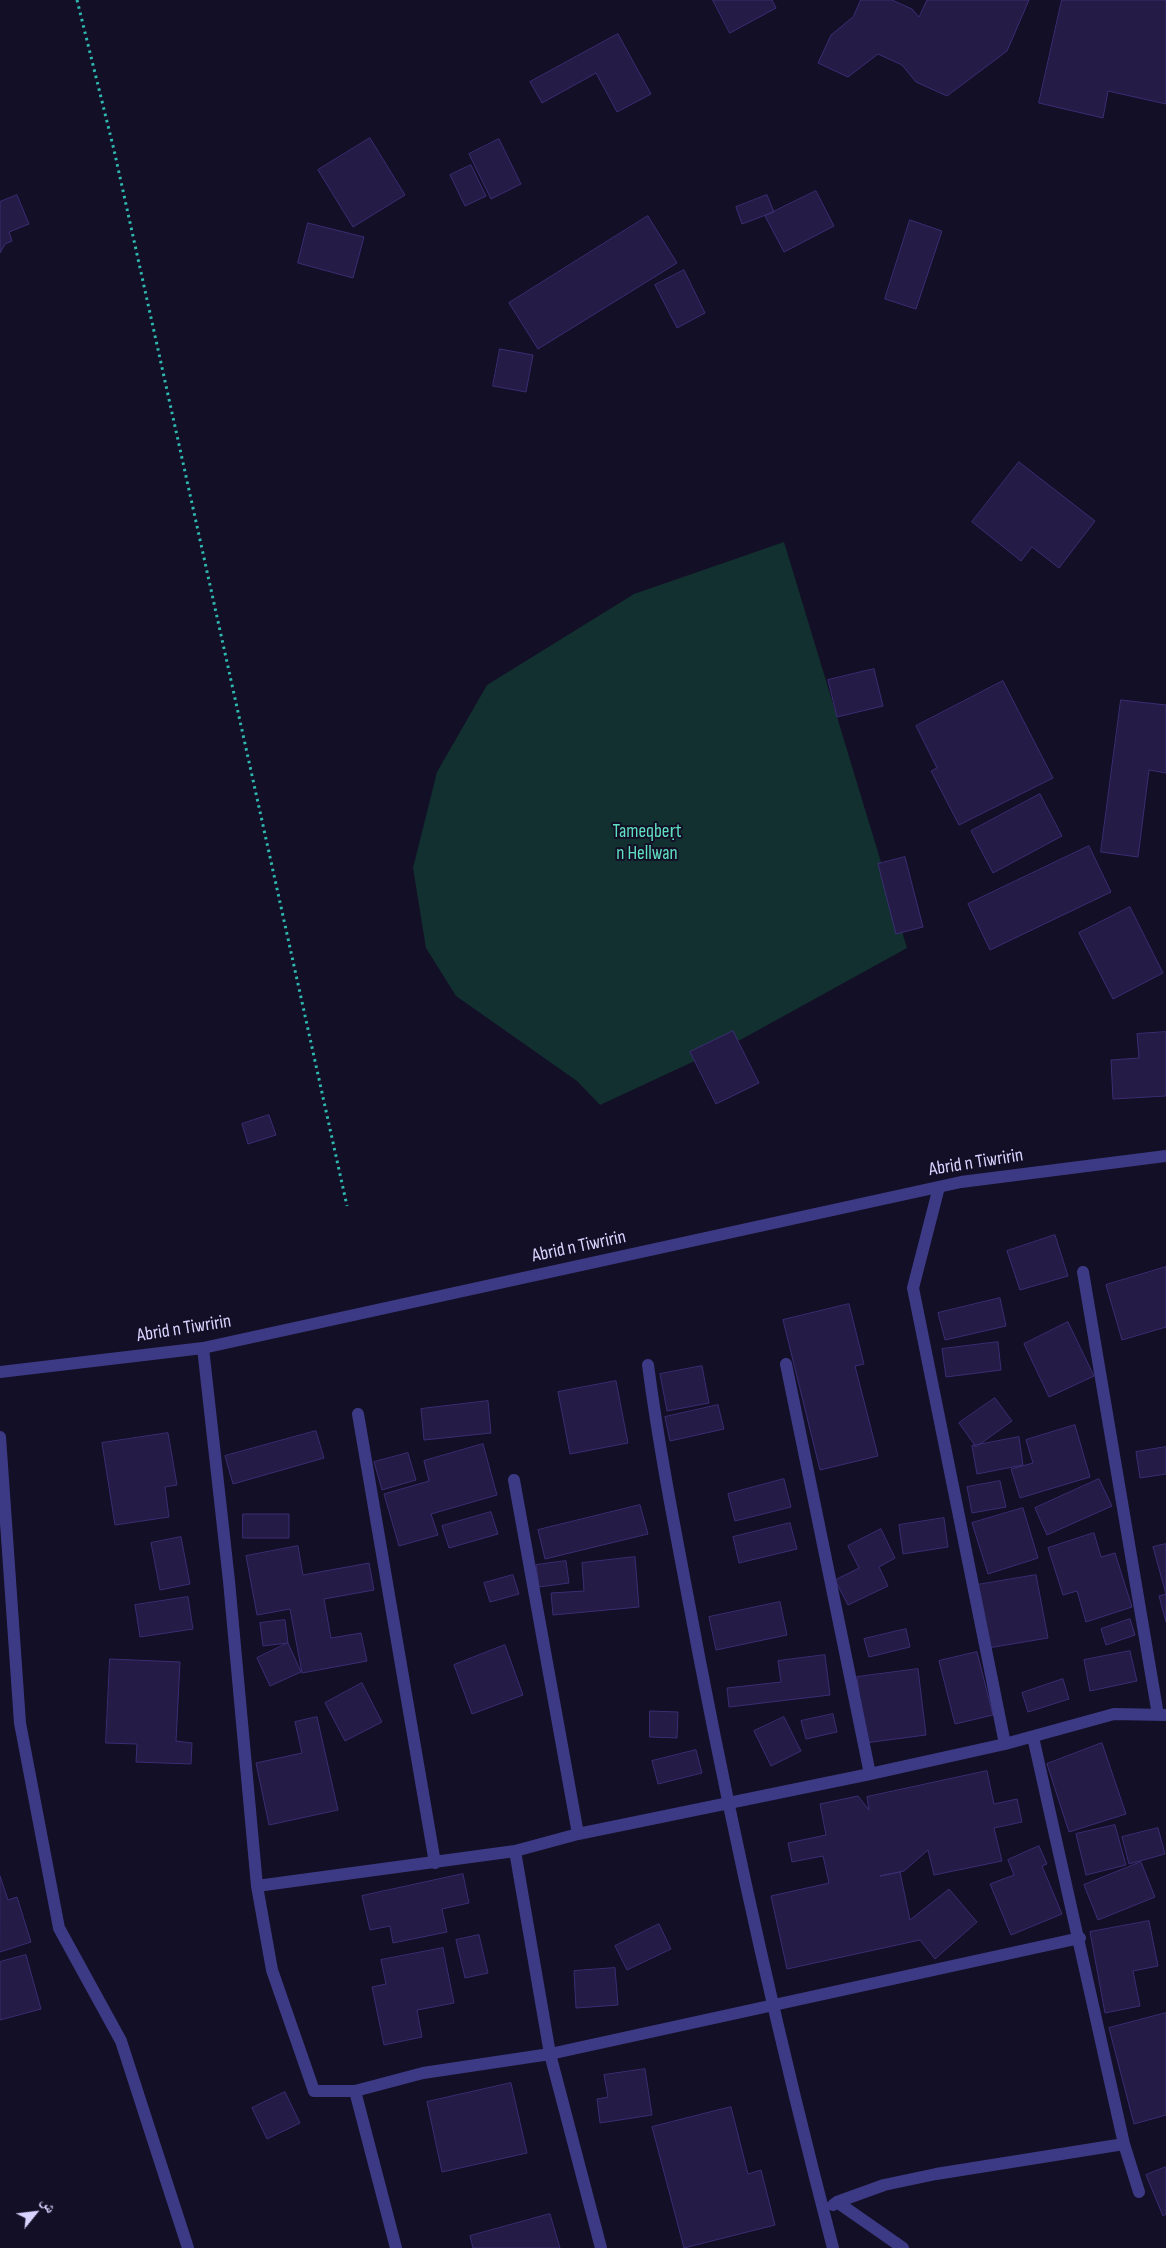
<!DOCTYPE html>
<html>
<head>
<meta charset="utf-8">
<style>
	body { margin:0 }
	#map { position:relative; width:1166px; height:2248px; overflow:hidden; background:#130f26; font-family:"Sofia Sans Condensed","Noto Naskh Arabic",sans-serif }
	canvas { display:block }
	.north { position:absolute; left:10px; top:2188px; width:50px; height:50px; -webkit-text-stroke:4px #130f26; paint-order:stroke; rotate:61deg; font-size:14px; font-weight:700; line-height:20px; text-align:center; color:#d9d4ff }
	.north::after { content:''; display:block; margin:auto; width:18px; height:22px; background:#d9d4ff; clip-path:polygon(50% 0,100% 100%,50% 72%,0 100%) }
</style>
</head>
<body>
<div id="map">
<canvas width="1166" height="2248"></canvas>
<div class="north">ش</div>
</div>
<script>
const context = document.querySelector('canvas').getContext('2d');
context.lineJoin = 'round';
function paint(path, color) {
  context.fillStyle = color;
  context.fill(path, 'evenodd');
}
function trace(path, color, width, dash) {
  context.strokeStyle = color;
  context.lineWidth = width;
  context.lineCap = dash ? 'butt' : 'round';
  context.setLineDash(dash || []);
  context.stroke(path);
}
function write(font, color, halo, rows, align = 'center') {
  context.font = font + ' "Sofia Sans Condensed",sans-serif';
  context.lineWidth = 4;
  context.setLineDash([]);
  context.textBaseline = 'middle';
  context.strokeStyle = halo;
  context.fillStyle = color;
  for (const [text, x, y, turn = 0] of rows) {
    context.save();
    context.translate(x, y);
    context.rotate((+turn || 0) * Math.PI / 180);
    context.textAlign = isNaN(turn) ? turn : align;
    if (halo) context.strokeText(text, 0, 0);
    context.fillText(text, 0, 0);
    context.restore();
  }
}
paint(new Path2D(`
	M784 542 907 948 742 1039 600 1105 577 1081 456 996 426 948 413 868 437 772 487 685 634 594Z`), '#12302f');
const building = new Path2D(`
	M713 0H772L776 8 730 33Z
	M861 0H892L912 9 919 17 927 0H1029L1007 51 947 96 916 82 902 65 878 54 848 77 818 63 831 35 853 17Z
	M1062 0H1166V104L1108 91 1103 118 1039 103Z
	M618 34 651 94 617 112 596 73 542 103 530 82Z
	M370 138 405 195 353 227 318 170Z
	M499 139 521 184 491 199 469 154Z
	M471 165 486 196 465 206 450 175Z
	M816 191 834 226 784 252 765 216Z
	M17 195 29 224 9 232 12 241 5 244 0 253V202Z
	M767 195 774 212 742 224 736 207Z
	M648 216 677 263 538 349 509 303Z
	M910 220 942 231 916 309 885 299Z
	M308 223 364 237 353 278 298 263Z
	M684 270 705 313 677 328 655 285Z
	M500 349 533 355 526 392 493 386Z
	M1019 462 1095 521 1059 568 1032 547 1021 561 972 522Z
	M874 669 883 706 837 717 828 680Z
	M1003 681 1053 778 959 825 931 771 937 768 916 726Z
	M1121 700 1166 705V773L1149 770 1138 857 1101 852Z
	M1040 794 1062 836 993 873 971 831Z
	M1089 846 1111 892 990 950 968 904Z
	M905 857 923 927 896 934 878 864Z
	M1130 907 1163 973 1113 999 1079 933Z
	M733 1031 759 1083 716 1104 690 1052Z
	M1166 1032V1096L1113 1099 1111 1060 1139 1058 1137 1034Z
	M269 1115 276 1135 248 1144 242 1124Z
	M1055 1235 1068 1276 1020 1290 1007 1251Z
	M1166 1267V1327L1122 1340 1106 1285Z
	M1000 1298 1006 1326 945 1340 938 1313Z
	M849 1304 864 1364 855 1366 878 1456 820 1470 783 1320Z
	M1068 1322 1094 1376 1049 1397 1024 1344Z
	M998 1342 1001 1370 946 1377 942 1349Z
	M702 1366 709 1403 667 1411 660 1374Z
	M616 1381 628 1443 570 1454 558 1392Z
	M995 1398 1012 1421 976 1447 959 1423Z
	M488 1401 491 1433 424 1440 421 1409Z
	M718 1405 724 1429 670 1441 665 1417Z
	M1075 1425 1090 1477 1020 1498 1011 1469 1033 1463 1026 1440Z
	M316 1431 324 1458 233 1484 225 1456Z
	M168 1433 177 1485 165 1487 169 1517 115 1525 102 1443Z
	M1019 1437 1023 1465 977 1474 972 1446Z
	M483 1444 497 1495 431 1514 438 1535 399 1546 384 1494 429 1481 424 1461Z
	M1166 1447V1474L1140 1478 1136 1452Z
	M408 1453 416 1480 382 1490 374 1462Z
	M784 1479 791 1507 735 1521 728 1494Z
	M1099 1479 1112 1506 1047 1535 1035 1508Z
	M1000 1481 1006 1507 972 1513 967 1487Z
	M640 1505 648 1534 545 1559 538 1530Z
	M1023 1508 1038 1558 988 1574 972 1523Z
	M491 1512 498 1534 449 1548 442 1526Z
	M243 1514H289V1538H243Z
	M944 1518 948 1547 903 1554 899 1525Z
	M790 1523 797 1549 739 1563 733 1537Z
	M881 1529 895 1558 879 1567 888 1586 848 1605 835 1580 859 1568 848 1546Z
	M1094 1533 1101 1557 1115 1553 1132 1607 1086 1622 1077 1591 1063 1595 1048 1548Z
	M181 1537 190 1584 160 1590 151 1543Z
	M1166 1544V1622L1159 1596 1166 1594 1153 1547Z
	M298 1546 303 1575 369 1563 374 1590 324 1599 331 1638 361 1633 367 1661 302 1673 290 1609 257 1615 246 1556Z
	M635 1557 639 1607 553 1615 551 1593 584 1591 582 1563Z
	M566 1561 569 1583 539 1587 536 1565Z
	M513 1575 519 1594 490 1602 484 1583Z
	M1036 1575 1048 1638 988 1648 977 1585Z
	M188 1597 193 1629 140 1637 135 1605Z
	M780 1602 787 1635 716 1650 709 1617Z
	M1130 1619 1135 1635 1106 1645 1101 1629Z
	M285 1620 288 1643 263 1646 260 1623Z
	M906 1629 910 1647 869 1657 864 1639Z
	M288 1643 301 1672 270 1686 257 1658Z
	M505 1645 523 1695 472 1714 454 1665Z
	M1130 1651 1137 1681 1090 1691 1084 1660Z
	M977 1652 993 1715 955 1724 939 1661Z
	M825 1655 830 1695 729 1707 727 1688 781 1682 778 1661Z
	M110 1659 180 1662 176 1741 192 1743 191 1764 136 1762 137 1744 106 1743Z
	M918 1669 926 1735 865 1743 857 1677Z
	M1063 1679 1069 1699 1028 1712 1022 1693Z
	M362 1683 382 1722 345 1741 325 1703Z
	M650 1711 678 1712 677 1738 650 1737Z
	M833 1714 837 1732 806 1739 801 1721Z
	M317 1717 338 1810 269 1825 256 1763 302 1753 295 1722Z
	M784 1717 801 1751 771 1766 754 1731Z
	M1102 1743 1126 1814 1069 1832 1047 1764Z
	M696 1750 702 1773 658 1784 652 1761Z
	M987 1771 994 1804 1017 1799 1022 1822 994 1828 1002 1861 934 1875 928 1850 904 1871 880 1876 900 1872 910 1920 949 1889 977 1922 935 1959 920 1940 787 1969 771 1896 829 1883 823 1856 792 1862 788 1843 826 1835 820 1804 858 1796 869 1810 867 1797Z
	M1115 1825 1126 1865 1086 1875 1076 1834Z
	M1158 1828 1165 1854 1129 1864 1122 1837Z
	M1039 1846 1047 1864 1042 1866 1062 1914 1011 1935 990 1884 1014 1875 1008 1860Z
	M1141 1862 1155 1897 1098 1920 1084 1885Z
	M463 1874 469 1903 442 1909 447 1932 393 1943 390 1926 370 1930 362 1896Z
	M0 1876 8 1900 17 1897 31 1942 0 1952Z
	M1149 1921 1158 1966 1133 1971 1140 2006 1105 2013 1090 1932Z
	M659 1924 671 1949 627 1970 615 1946Z
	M479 1935 488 1973 465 1978 456 1940Z
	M443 1948 454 2003 417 2010 422 2037 384 2045 372 1987 386 1984 381 1960Z
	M26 1955 41 2009 0 2020V1962Z
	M615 1968 618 2005 576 2008 574 1971Z
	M1166 2013V2115L1134 2124 1109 2028Z
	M645 2069 652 2115 600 2123 597 2099 608 2097 604 2075Z
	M511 2083 527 2153 442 2172 427 2102Z
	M285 2092 300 2123 267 2139 252 2108Z
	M731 2107 748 2174 761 2170 775 2225 684 2248 652 2127Z
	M1166 2167V2214L1163 2216 1146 2175Z
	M550 2214 560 2248H473L470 2236Z`);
paint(building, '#241b47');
trace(building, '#3b2d73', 1);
trace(new Path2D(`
	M77 0 114 150 347 1206`), '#2fb8b0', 3, [2.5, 4]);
trace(new Path2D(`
	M939 1187 913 1288 1005 1744
	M1083 1272 1158 1715
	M203 1348 229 1581 257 1886 272 1970 314 2091H355L423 2073 550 2054 1080 1938
	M786 1364 870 1774
	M648 1365C661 1463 681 1559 699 1656 737 1854 782 2052 833 2248
	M0 1372 203 1348 961 1182 1166 1156
	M358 1414 435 1863
	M0 1437 20 1723 59 1928 121 2041 188 2248
	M514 1480 578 1834
	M1033 1737 1124 2144 1139 2192
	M515 1851 550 2054 601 2248
	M257 1886 515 1851 578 1834 870 1774 1005 1744 1114 1714 1166 1715
	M355 2091 396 2248
	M837 2202 884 2185 936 2174 1124 2144
	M833 2205 837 2202 903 2248`), '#3d3a85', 12);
write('19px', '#5fe0c0', '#130f26', [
	["Tameqbeṛt",647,832],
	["n Hellwan",647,854]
]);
write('19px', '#d9d4ff', '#130f26', [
	["Abrid n Tiwririn",976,1163,-9],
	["Abrid n Tiwririn",579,1247,-12],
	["Abrid n Tiwririn",184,1329,-9]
]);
</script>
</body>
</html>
